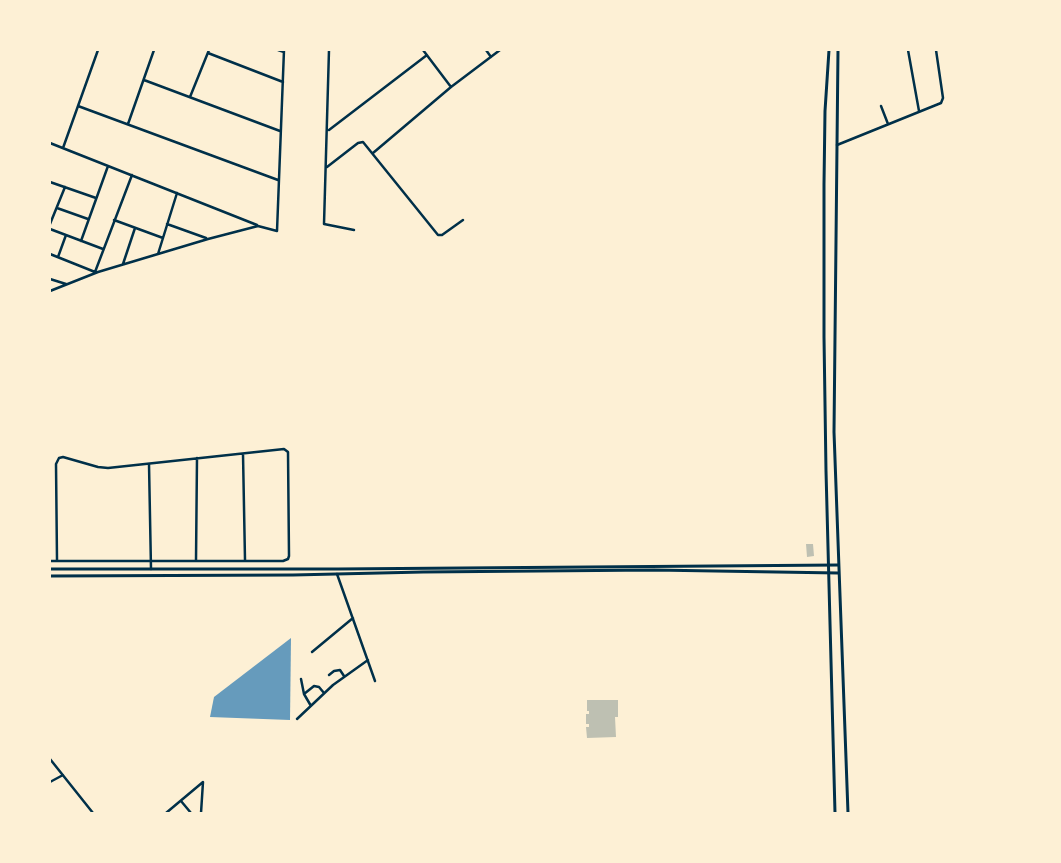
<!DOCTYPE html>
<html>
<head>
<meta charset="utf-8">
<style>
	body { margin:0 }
	#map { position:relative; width:1061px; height:863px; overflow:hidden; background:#fdf0d5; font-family:Georgia,serif }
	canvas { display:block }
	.frame { position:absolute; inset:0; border:51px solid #fdf0d5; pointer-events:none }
</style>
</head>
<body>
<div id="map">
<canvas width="1061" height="863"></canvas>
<div class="frame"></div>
</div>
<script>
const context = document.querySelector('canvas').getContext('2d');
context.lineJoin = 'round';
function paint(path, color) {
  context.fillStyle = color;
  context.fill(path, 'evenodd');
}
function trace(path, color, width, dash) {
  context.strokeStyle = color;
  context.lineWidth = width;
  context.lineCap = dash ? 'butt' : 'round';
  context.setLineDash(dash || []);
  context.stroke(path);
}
paint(new Path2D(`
	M291 638 290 720 210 717 214 697Z`), '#669bbc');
paint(new Path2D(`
	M806 544H813L814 556 807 557Z
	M587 700H618V717H615L616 737 587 738 586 727H589V724H586V714H589V711H587Z`), '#bec0b2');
trace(new Path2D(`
	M278 50 284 52
	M329 50 324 224 354 230
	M423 50 451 87
	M486 50 491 57
	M908 50 919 111
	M208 53 283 82
	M144 80 280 131
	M190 97 209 50
	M78 106 278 180
	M881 106 888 124
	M128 124 154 50
	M329 130 427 55
	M50 143 257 225
	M837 145 941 103 943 98 936 50
	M63 148 98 50
	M373 153 451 87 500 50
	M327 167 358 143 363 142 438 235H442L463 220
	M50 182 96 198
	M57 208 88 219
	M114 220 163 238
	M50 224 65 187
	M167 224 206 238
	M50 229 103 249
	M81 241 108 166
	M50 254 95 272
	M158 254 177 193
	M58 257 66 235
	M123 264 135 228
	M95 272 132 175
	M50 279 66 284
	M50 291 98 272 208 239 258 226 277 231 284 50
	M243 454 245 560
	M149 464 151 569
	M196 560 197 458
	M50 561H283L288 559 289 556 288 452 284 449 108 468 98 467 63 457 59 458 56 464 57 560
	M337 574 375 681
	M312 652 353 618
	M329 675 334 671 340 670 344 676
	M301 679 304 694 311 706
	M304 694 314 686 319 687 324 693
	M297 719 333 685 368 660
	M50 759 93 813
	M50 782 63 775
	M181 801 191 813
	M166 813 203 782 201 813`), '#003049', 2.5);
trace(new Path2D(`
	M50 569H338L838 565
	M50 576 293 575 423 572 654 570 838 573`), '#003049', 3);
trace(new Path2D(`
	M829 50 825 111 824 184V337L826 471 835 813
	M838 50 834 432 848 813`), '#003049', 3);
</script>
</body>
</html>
